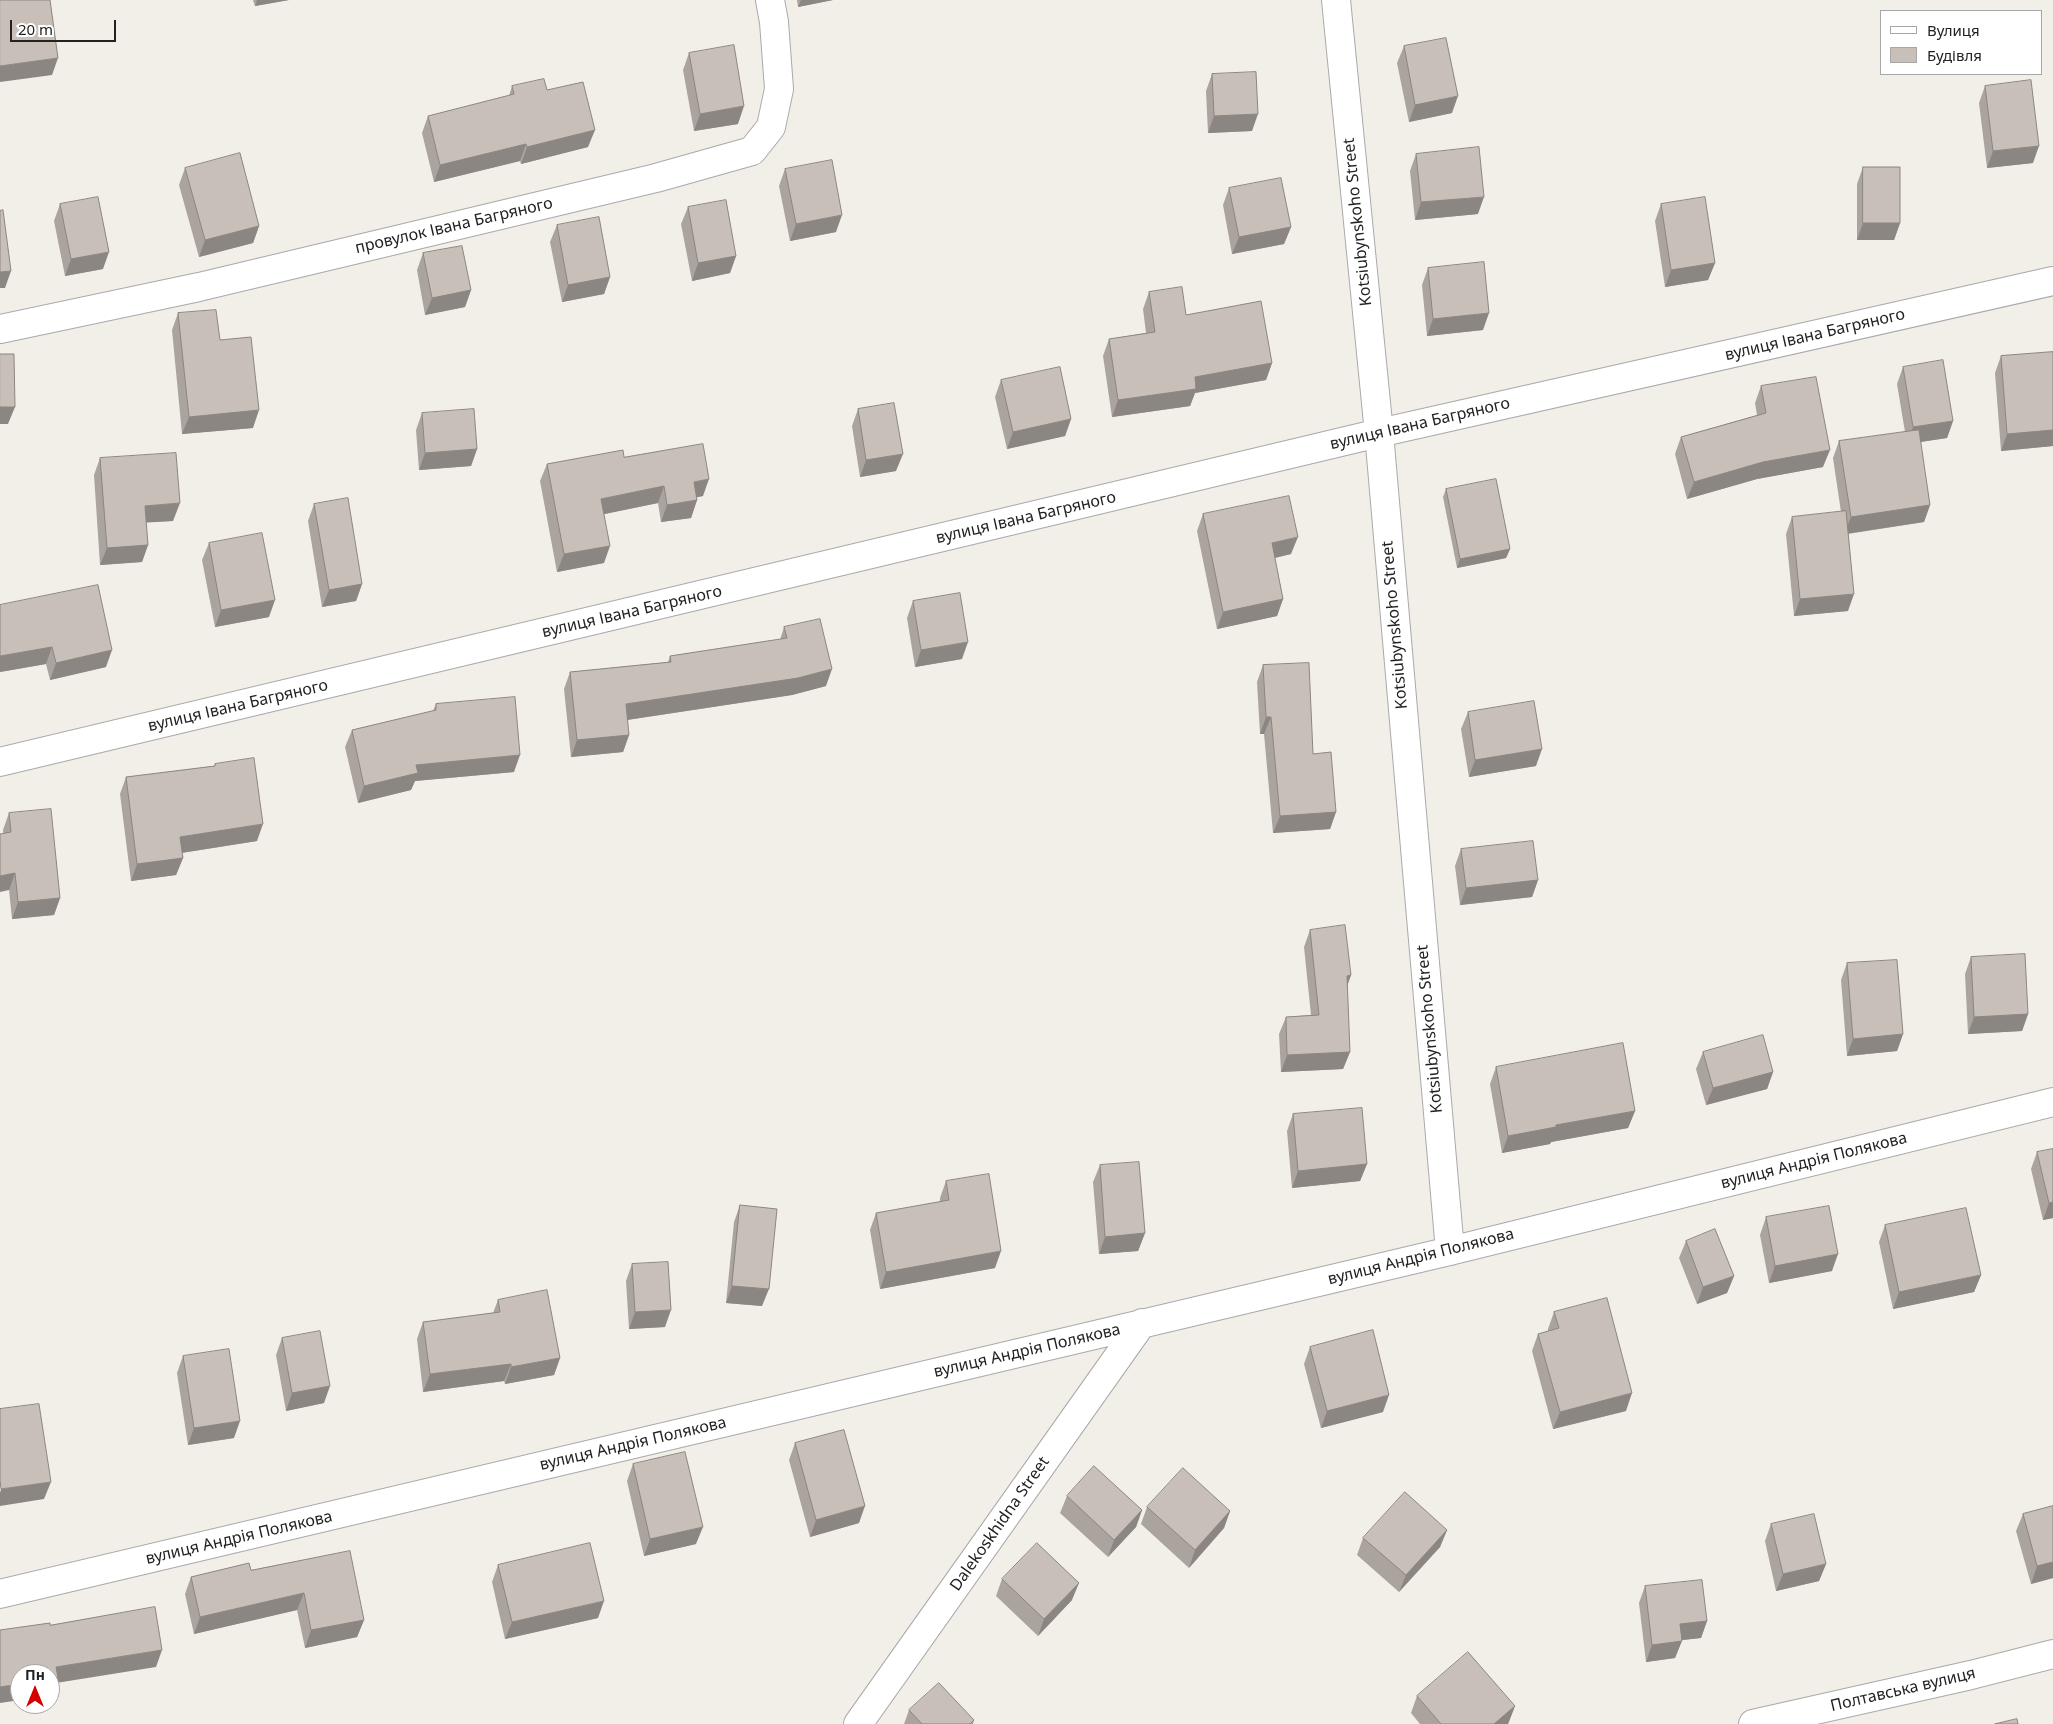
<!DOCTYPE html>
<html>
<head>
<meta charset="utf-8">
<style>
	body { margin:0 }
	#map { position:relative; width:2053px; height:1724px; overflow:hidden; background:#f2efe9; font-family:"Noto Sans",sans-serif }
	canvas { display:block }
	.legend { position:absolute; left:1880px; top:10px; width:162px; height:65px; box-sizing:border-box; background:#fff; border:1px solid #a7a7a7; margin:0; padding:6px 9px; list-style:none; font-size:15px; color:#222 }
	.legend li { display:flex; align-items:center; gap:10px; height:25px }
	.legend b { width:25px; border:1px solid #a7a7a7 }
	.north { position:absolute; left:10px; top:1664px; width:50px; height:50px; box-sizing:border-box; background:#fff; border:1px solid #a7a7a7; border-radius:50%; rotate:0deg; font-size:14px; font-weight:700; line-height:20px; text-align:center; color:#222 }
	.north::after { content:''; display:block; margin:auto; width:18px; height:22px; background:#d40000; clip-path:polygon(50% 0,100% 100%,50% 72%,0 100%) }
	.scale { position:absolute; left:10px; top:20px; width:106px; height:22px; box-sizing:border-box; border:2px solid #222; border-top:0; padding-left:6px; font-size:15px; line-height:18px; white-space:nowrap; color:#222; -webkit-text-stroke:4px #fff; paint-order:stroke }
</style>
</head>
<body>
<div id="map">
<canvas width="2053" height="1724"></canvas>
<ul class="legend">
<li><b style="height:6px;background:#fff"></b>Вулиця</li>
<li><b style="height:14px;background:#c7bfb8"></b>Будівля</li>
</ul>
<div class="north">Пн</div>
<div class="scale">20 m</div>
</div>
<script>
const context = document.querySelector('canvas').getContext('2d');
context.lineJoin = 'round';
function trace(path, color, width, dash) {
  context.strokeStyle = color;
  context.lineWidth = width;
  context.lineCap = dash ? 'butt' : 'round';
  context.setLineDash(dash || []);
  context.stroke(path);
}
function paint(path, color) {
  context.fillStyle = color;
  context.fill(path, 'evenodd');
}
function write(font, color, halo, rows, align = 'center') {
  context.font = font + ' "Noto Sans",sans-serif';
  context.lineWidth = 4;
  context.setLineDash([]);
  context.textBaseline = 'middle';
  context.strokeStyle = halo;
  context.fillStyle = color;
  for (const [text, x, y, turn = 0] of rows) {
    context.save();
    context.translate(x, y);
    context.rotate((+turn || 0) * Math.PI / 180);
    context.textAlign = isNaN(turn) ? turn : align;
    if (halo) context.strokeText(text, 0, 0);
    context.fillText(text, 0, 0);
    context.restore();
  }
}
const minor = new Path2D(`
	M1336 0 1379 433 1450 1251
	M0 329 199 287 656 178 752 151 771 127 779 89 774 22 770 0
	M0 762 1379 433 2053 281
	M0 1594 1450 1251 2053 1102
	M858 1724 1142 1323
	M1753 1724 1971 1675 2053 1654`);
trace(minor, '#a9a9a9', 30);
trace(minor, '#fff', 28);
paint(new Path2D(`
	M253 0H289L255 6Z
	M797 0H833L798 7Z
	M1404 46 1452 113 1409 122 1397 63Z
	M689 53 738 124 694 131 683 70Z
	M1212 74 1252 131 1208 133 1206 91Z
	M512 86 547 90 588 147 521 164 520 161 434 182 422 133 428 116 509 96Z
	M1985 86 2033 163 1987 168 1979 103Z
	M1416 154 1478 214 1415 220 1410 171Z
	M1863 167 1900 223 1894 240H1857V184Z
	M185 168 259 226 253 243 199 257 179 185Z
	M785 169 836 232 790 241 779 186Z
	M1229 188 1291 227 1284 244 1232 254 1223 205Z
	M60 204 103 269 65 276 54 221Z
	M1661 204 1715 263 1708 280 1665 287 1655 221Z
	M688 207 736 256 730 273 692 281 681 224Z
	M557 225 610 277 604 294 562 302 550 242Z
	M423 253 471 290 465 307 425 315 417 270Z
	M1428 268 1483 330 1427 336 1422 285Z
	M1149 292 1186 315 1272 363 1266 380 1195 393 1190 406 1112 417 1103 356 1109 339 1146 333 1143 309Z
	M178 313 253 428 182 434 172 330Z
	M2053 352V446L2001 451 1995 373 2001 356Z
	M1903 367 1953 421 1947 438 1920 442 1930 505 1924 522 1848 534V611L1794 616 1786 534 1792 517 1841 512 1833 458 1839 441 1905 432 1897 384Z
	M1001 380 1071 419 1065 436 1007 449 995 397Z
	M1761 386 1823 467 1757 479 1687 499 1675 454 1681 437 1757 415 1755 403Z
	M858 409 896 471 860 477 852 426Z
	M422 413 477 449 471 466 419 470 416 430Z
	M624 457 703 496 697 497V500L691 518 661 522 658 503 604 514V563L557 572 540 481 547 464Z
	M100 458 173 521 146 522 148 545 142 562 100 565 94 475Z
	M1446 489 1510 549 1506 558 1457 568 1443 497Z
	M314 504 362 584 356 601 322 607 308 521Z
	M1203 514 1291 554 1275 558 1283 599 1277 616 1217 629 1197 531Z
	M209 543 269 617 215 627 202 560Z
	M98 585 106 667 50 680 46 664 0 672Z
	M913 601 962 659 915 667 907 618Z
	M784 627 826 686 792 695 627 720 629 735 623 752 571 757 564 689 570 672 668 662 670 656 780 640Z
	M1263 665 1313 754 1336 812 1330 829 1273 833 1264 734H1260L1257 682Z
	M436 704 514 772 415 781 411 790 358 803 345 747 352 730 433 711Z
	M1468 712 1536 766 1469 777 1461 729Z
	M215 764 257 841 182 853 183 858 176 875 131 881 120 794 126 777 214 766Z
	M9 813 60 898 54 915 12 919 3 830Z
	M1461 849 1538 880 1532 897 1460 905 1455 866Z
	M1310 930 1351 975 1347 986 1350 1052 1343 1069 1281 1072 1279 1034 1286 1017 1311 1015 1304 947Z
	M1971 957 2028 1014 2022 1031 1968 1034 1965 974Z
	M1847 963 1903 1034 1897 1051 1847 1056 1841 980Z
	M1703 1052 1773 1072 1767 1089 1706 1105 1696 1069Z
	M1496 1067 1635 1111 1628 1128 1551 1142 1550 1144 1502 1153 1490 1084Z
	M1293 1114 1367 1164 1360 1181 1292 1188 1287 1131Z
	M2037 1152 2053 1218 2043 1220 2031 1169Z
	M1100 1165 1145 1233 1138 1251 1099 1254 1093 1182Z
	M946 1181 995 1268 880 1289 870 1230 876 1213 940 1202V1198Z
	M740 1205 762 1306 726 1303 734 1222Z
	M1766 1217 1832 1271 1769 1283 1760 1235Z
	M1885 1225 1981 1275 1974 1292 1893 1309 1879 1242Z
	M1686 1241 1734 1276 1727 1293 1697 1304 1679 1258Z
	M632 1264 665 1327 629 1329 626 1281Z
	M498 1300 560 1358 554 1375 505 1384 504 1381 423 1392 417 1339 423 1322 493 1313Z
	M1554 1312 1626 1411 1553 1429 1532 1351 1538 1334 1548 1331V1329Z
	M282 1338 324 1403 286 1411 276 1355Z
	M1310 1347 1383 1412 1321 1428 1304 1364Z
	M183 1356 234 1438 188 1445 177 1373Z
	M795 1443 859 1523 810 1537 789 1460Z
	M633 1464 696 1544 644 1556 627 1481Z
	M1067 1496 1142 1510 1136 1527 1108 1557 1060 1513Z
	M2053 1506V1578L2031 1584 2016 1531 2023 1514Z
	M1147 1507 1230 1511 1224 1528 1189 1568 1141 1524Z
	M1771 1524 1826 1564 1819 1581 1776 1591 1765 1541Z
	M1447 1530 1440 1547 1399 1592 1357 1555 1363 1538Z
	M498 1565 598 1618 505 1639 492 1582Z
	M251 1570 364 1620 357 1637 305 1648 297 1610 194 1634 185 1594 191 1577Z
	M1002 1579 1072 1600 1038 1636 996 1596Z
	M1645 1586 1707 1621 1701 1638 1682 1640 1675 1658 1646 1662 1639 1603Z
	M1417 1696 1515 1706 1508 1724H1420L1411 1713Z
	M909 1710 974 1720 973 1724H904Z`), '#aba49e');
paint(new Path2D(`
	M257 0H289L255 6Z
	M801 0H833L798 7Z
	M58 58 52 75 0 82V66Z
	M1458 96 1452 113 1409 122 1415 105Z
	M744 106 738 124 694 131 700 114Z
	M1258 114 1252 131 1208 133 1214 116Z
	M595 130 588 147 521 164 527 147Z
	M526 144 520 161 434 182 440 165Z
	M2039 146 2033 163 1987 168 1993 151Z
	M1484 197 1478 214 1415 220 1421 202Z
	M842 215 836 232 790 241 796 224Z
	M1863 223H1900L1894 240H1857Z
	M259 226 253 243 199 257 205 240Z
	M1291 227 1284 244 1232 254 1239 237Z
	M109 252 103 269 65 276 71 259Z
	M736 256 730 273 692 281 698 263Z
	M1715 263 1708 280 1665 287 1671 270Z
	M11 271 5 288H0V272Z
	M610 277 604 294 562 302 568 285Z
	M471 290 465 307 425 315 432 298Z
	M1489 313 1483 330 1427 336 1433 319Z
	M1272 363 1266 380 1195 393 1190 406 1112 417 1118 400 1195 377Z
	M0 407H15L8 424H0Z
	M259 410 253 428 182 434 189 417Z
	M1071 419 1065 436 1007 449 1013 432Z
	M1953 421 1947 438 1907 444 1913 427Z
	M2053 430V446L2001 451 2007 434Z
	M477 449 471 466 419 470 425 453Z
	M1830 450 1823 467 1757 479 1687 499 1694 482 1763 462Z
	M903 454 896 471 860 477 866 460Z
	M709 479 703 496 688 499 694 482Z
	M664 486 658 503 595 516 601 499Z
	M697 500 691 518 661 522 667 505Z
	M180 503 173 521 139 523 145 506Z
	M1930 505 1924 522 1844 534 1851 517Z
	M1298 537 1291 554 1265 560 1272 543Z
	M148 545 142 562 100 565 107 548Z
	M610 546 604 563 557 572 564 554Z
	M1510 549 1506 558 1457 568 1460 559Z
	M362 584 356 601 322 607 329 590Z
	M1854 594 1848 611 1794 616 1800 599Z
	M1283 599 1277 616 1217 629 1223 612Z
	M275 600 269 617 215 627 221 610Z
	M968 642 962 659 915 667 921 650Z
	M52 647 46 664 0 672V656Z
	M112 650 106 667 50 680 56 663Z
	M832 669 826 686 792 695 620 721 626 704Z
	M1266 717H1271L1264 734H1260Z
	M629 735 623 752 571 757 577 740Z
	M1542 749 1536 766 1469 777 1475 760Z
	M520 755 514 772 415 781 411 790 358 803 364 786 416 765Z
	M1336 812 1330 829 1273 833 1280 816Z
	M263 824 257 841 174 854 180 837Z
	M183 858 176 875 131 881 137 864Z
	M15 873 9 890 0 892V876Z
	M1538 880 1532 897 1460 905 1466 888Z
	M60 898 54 915 12 919 18 902Z
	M1351 975 1345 992 1347 976Z
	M2028 1014 2022 1031 1968 1034 1974 1017Z
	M1903 1034 1897 1051 1847 1056 1853 1039Z
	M1350 1052 1343 1069 1281 1072 1287 1055Z
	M1773 1072 1767 1089 1706 1105 1713 1088Z
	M1635 1111 1628 1128 1551 1142 1550 1144 1502 1153 1508 1136 1556 1125Z
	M1367 1164 1360 1181 1292 1188 1298 1171Z
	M2053 1202V1218L2043 1220 2049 1203Z
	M1145 1233 1138 1251 1099 1254 1105 1237Z
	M1001 1251 995 1268 880 1289 886 1272Z
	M1838 1254 1832 1271 1769 1283 1775 1266Z
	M1981 1275 1974 1292 1893 1309 1899 1292Z
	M1734 1276 1727 1293 1697 1304 1703 1287Z
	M732 1286 769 1289 762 1306 726 1303Z
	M671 1310 665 1327 629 1329 635 1312Z
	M560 1358 554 1375 505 1384 511 1367Z
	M511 1364 504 1381 423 1392 430 1374Z
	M330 1386 324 1403 286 1411 292 1393Z
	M1632 1393 1626 1411 1553 1429 1560 1412Z
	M1389 1395 1383 1412 1321 1428 1327 1411Z
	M240 1421 234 1438 188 1445 194 1428Z
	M51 1482 44 1499 0 1506V1493L1 1489Z
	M865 1506 859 1523 810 1537 816 1520Z
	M1142 1510 1136 1527 1108 1557 1114 1540Z
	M1230 1511 1224 1528 1189 1568 1195 1550Z
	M703 1527 696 1544 644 1556 650 1539Z
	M1447 1530 1440 1547 1399 1592 1406 1575Z
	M2053 1562V1578L2031 1584 2037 1566Z
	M1826 1564 1819 1581 1776 1591 1783 1574Z
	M1079 1583 1072 1600 1038 1636 1044 1619Z
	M304 1593 297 1610 194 1634 200 1617Z
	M604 1601 598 1618 505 1639 512 1622Z
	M364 1620 357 1637 305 1648 311 1630Z
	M1707 1621 1701 1638 1673 1641 1680 1624Z
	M1682 1641 1675 1658 1646 1662 1652 1645Z
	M162 1650 156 1667 56 1683 52 1696H50V1680L56 1667Z
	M20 1684V1700L0 1703V1687Z
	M1515 1706 1508 1724H1494Z`), '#8b8681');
const building = new Path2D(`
	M0 0H50L58 58 0 66Z
	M1446 38 1458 96 1415 105 1404 46Z
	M734 45 744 106 700 114 689 53Z
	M1256 72 1258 114 1214 116 1212 74Z
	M544 79 547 90 583 82 595 130 527 147 526 144 440 165 428 116 514 94 512 86Z
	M2031 80 2039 146 1993 151 1985 86Z
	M1479 147 1484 197 1421 202 1416 154Z
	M240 153 259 226 205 240 185 168Z
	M832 160 842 215 796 224 785 169Z
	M1863 167H1900V223H1863Z
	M1281 178 1291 227 1239 237 1229 188Z
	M98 197 109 252 71 259 60 204Z
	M1705 197 1715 263 1671 270 1661 204Z
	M726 200 736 256 698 263 688 207Z
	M3 210 11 271 0 272V211Z
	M599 217 610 277 568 285 557 225Z
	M462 246 471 290 432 298 423 253Z
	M1484 262 1489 313 1433 319 1428 268Z
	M1182 287 1186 315 1261 301 1272 363 1195 377 1196 389 1118 400 1109 339 1155 332 1149 292Z
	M216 310 220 340 251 337 259 410 189 417 178 313Z
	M2053 352V430L2007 434 2001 356Z
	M0 354H14L15 407H0Z
	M1943 360 1953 421 1913 427 1903 367Z
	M1060 367 1071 419 1013 432 1001 380Z
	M1816 377 1830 450 1763 462 1694 482 1681 437 1766 413 1761 386Z
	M894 403 903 454 866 460 858 409Z
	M474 409 477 449 425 453 422 413Z
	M1919 430 1930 505 1851 517 1839 441Z
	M703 444 709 479 694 482 697 500 667 505 664 486 601 499 610 546 564 554 547 464 623 450 624 457Z
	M176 453 180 503 145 506 148 545 107 548 100 458Z
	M1496 479 1510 549 1460 559 1446 489Z
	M1289 496 1298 537 1272 543 1283 599 1223 612 1203 514Z
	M348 498 362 584 329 590 314 504Z
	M1846 511 1854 594 1800 599 1792 517Z
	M262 533 275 600 221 610 209 543Z
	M98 585 112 650 56 663 52 647 0 656V605Z
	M960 593 968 642 921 650 913 601Z
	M820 619 832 669 798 678 626 704 629 735 577 740 570 672 671 662 670 656 787 638 784 627Z
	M1309 663 1313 754 1331 752 1336 812 1280 816 1271 717H1266L1263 665Z
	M515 697 520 755 416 765 418 773 364 786 352 730 436 710V704Z
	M1534 701 1542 749 1475 760 1468 712Z
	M254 758 263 824 180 837 183 858 137 864 126 777 215 766V764Z
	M51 809 60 898 18 902 15 873 0 876V834L11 832 9 813Z
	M1533 841 1538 880 1466 888 1461 849Z
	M1345 925 1351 975 1347 976 1350 1052 1287 1055 1286 1017 1319 1015 1310 930Z
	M2025 954 2028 1014 1974 1017 1971 957Z
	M1897 960 1903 1034 1853 1039 1847 963Z
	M1763 1035 1773 1072 1713 1088 1703 1052Z
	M1623 1043 1635 1111 1556 1125V1127L1508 1136 1496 1067Z
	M1362 1108 1367 1164 1298 1171 1293 1114Z
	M2053 1149V1202L2049 1203 2037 1152Z
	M1139 1162 1145 1233 1105 1237 1100 1165Z
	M989 1174 1001 1251 886 1272 876 1213 949 1200 946 1181Z
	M740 1205 777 1209 769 1289 732 1286Z
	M1829 1206 1838 1254 1775 1266 1766 1217Z
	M1966 1208 1981 1275 1899 1292 1885 1225Z
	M1715 1229 1734 1276 1703 1287 1686 1241Z
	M668 1262 671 1310 635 1312 632 1264Z
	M547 1290 560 1358 511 1367V1364L430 1374 423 1322 500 1312 498 1300Z
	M1607 1298 1632 1393 1560 1412 1538 1334 1559 1328 1554 1312Z
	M1373 1330 1389 1395 1327 1411 1310 1347Z
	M320 1331 330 1386 292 1393 282 1338Z
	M229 1349 240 1421 194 1428 183 1356Z
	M39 1404 51 1482 1 1489 0 1480V1409Z
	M844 1430 865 1506 816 1520 795 1443Z
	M685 1452 703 1527 650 1539 633 1464Z
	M1094 1466 1142 1510 1114 1540 1067 1496Z
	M1183 1468 1230 1511 1195 1550 1147 1507Z
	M1405 1492 1447 1530 1406 1575 1363 1538Z
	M2053 1506V1562L2037 1566 2023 1514Z
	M1814 1514 1826 1564 1783 1574 1771 1524Z
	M590 1543 604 1601 512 1622 498 1565Z
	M1037 1543 1079 1583 1044 1619 1002 1579Z
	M350 1551 364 1620 311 1630 304 1593 200 1617 191 1577 249 1563 251 1570Z
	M1702 1580 1707 1621 1680 1624 1682 1641 1652 1645 1645 1586Z
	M155 1607 162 1650 56 1667 58 1678 50 1680V1674H20V1684L0 1687V1630L50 1623V1625Z
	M1468 1652 1515 1706 1494 1724H1441L1417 1696Z
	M939 1683 974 1720 970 1724H922L909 1710Z
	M2017 1719 2018 1724H1995Z`);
paint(building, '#c7bfb8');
trace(building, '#8b8681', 1);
write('16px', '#222', '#fff', [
	["Kotsiubynskoho Street",1358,222,-96],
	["провулок Івана Багряного",454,226,-13],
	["вулиця Івана Багряного",1815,335,-13],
	["вулиця Івана Багряного",1420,424,-13],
	["вулиця Івана Багряного",1026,518,-13],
	["вулиця Івана Багряного",632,612,-13],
	["Kotsiubynskoho Street",1395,625,-95],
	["вулиця Івана Багряного",238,706,-13],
	["Kotsiubynskoho Street",1430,1029,-95],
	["вулиця Андрія Полякова",1814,1161,-14],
	["вулиця Андрія Полякова",1421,1257,-14],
	["вулиця Андрія Полякова",1027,1351,-13],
	["вулиця Андрія Полякова",633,1444,-13],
	["Dalekoskhidna Street",1000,1524,-55],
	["вулиця Андрія Полякова",239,1538,-13],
	["Полтавська вулиця",1903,1690,-13]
]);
</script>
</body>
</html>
